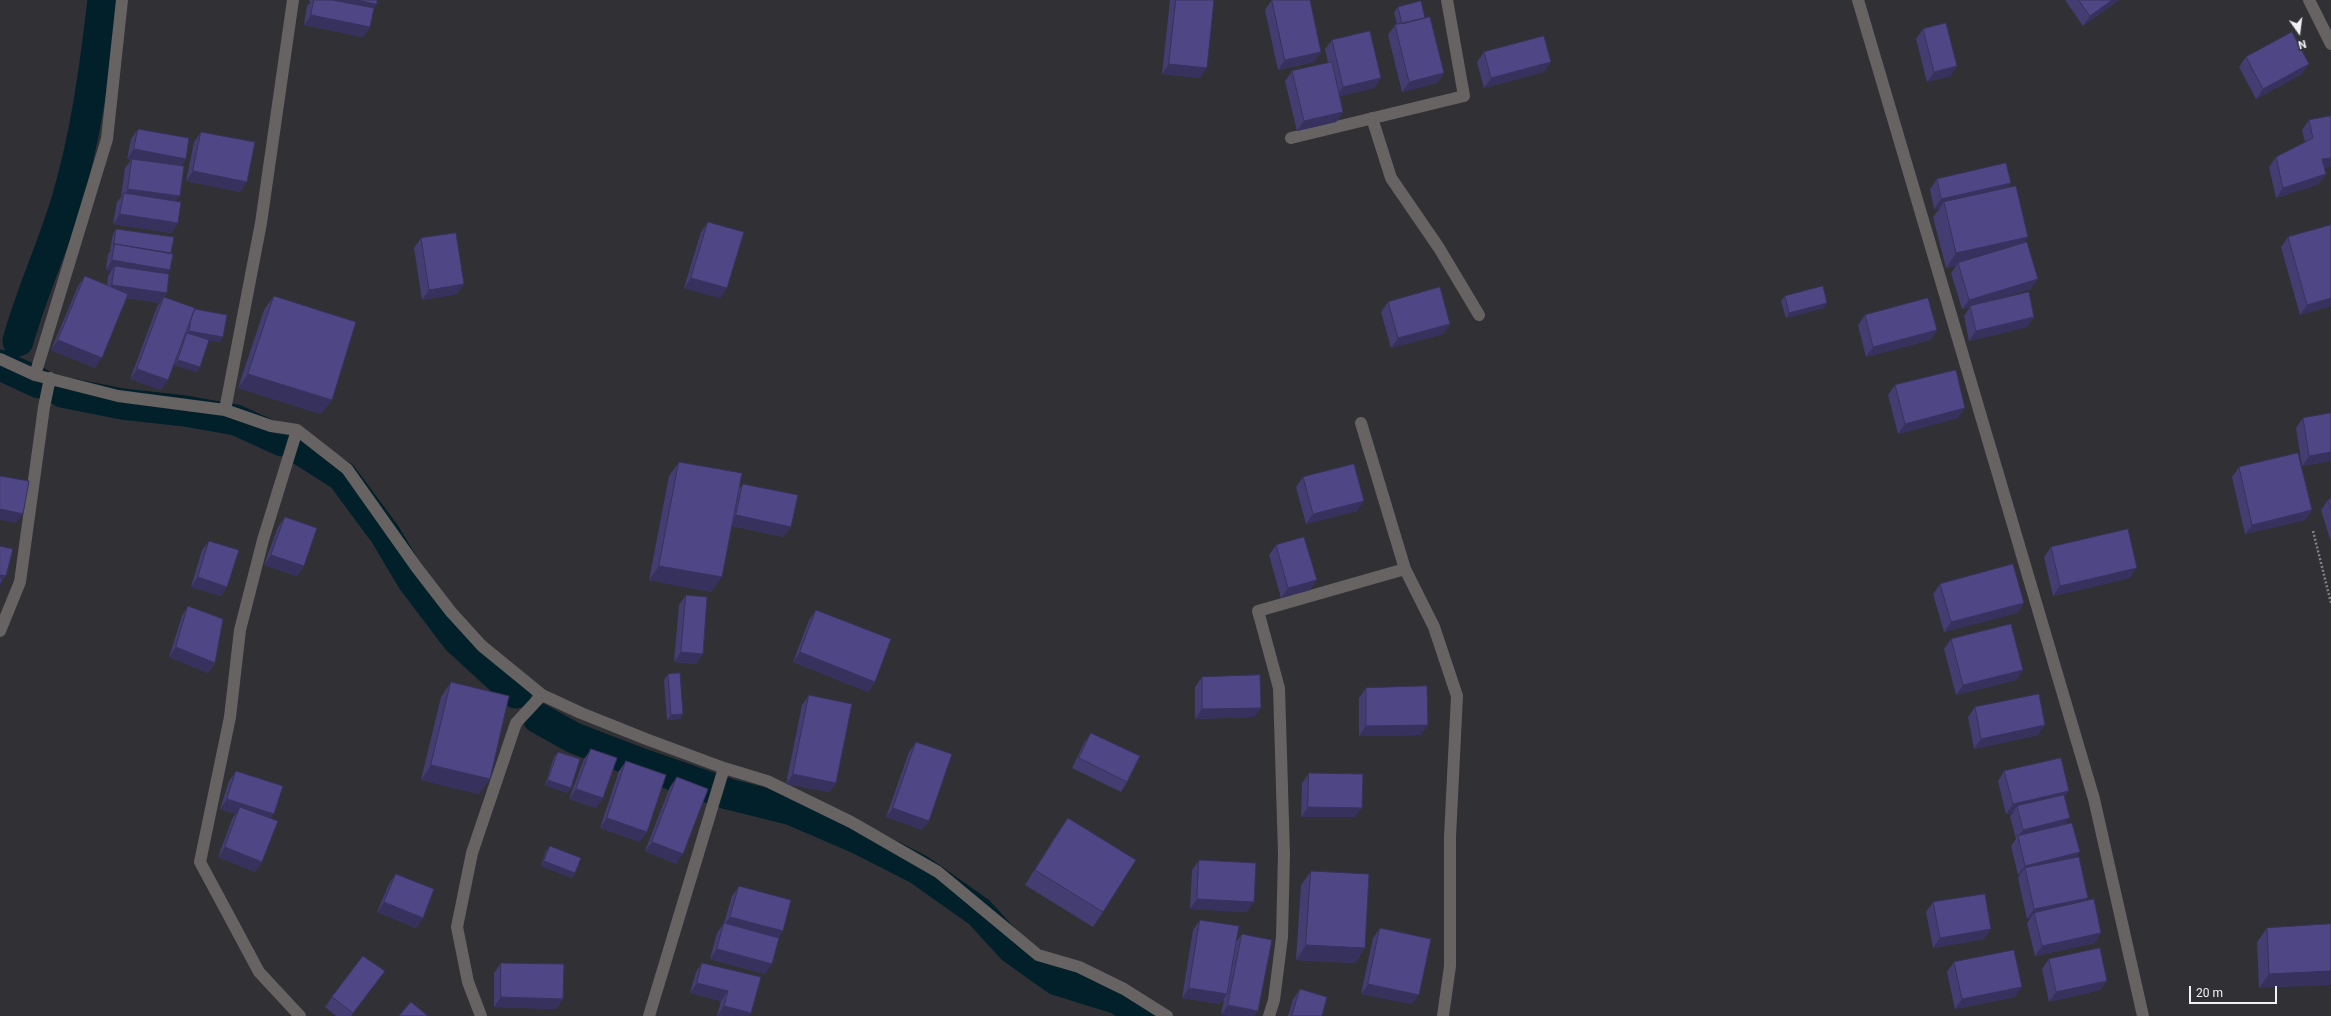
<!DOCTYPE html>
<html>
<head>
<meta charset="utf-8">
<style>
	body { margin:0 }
	#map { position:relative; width:2331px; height:1016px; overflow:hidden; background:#313034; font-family:Roboto,sans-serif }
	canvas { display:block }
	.north { position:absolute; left:2279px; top:12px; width:40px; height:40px; -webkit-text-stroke:3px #313034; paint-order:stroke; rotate:166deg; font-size:11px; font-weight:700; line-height:16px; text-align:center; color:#f2f1f4 }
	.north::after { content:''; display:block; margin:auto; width:14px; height:18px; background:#f2f1f4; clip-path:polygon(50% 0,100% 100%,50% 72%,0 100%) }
	.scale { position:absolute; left:2189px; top:986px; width:88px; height:18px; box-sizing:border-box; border:2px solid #f2f1f4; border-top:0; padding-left:5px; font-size:12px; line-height:14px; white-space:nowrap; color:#f2f1f4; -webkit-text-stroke:3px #313034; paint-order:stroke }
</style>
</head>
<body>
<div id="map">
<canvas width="2331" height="1016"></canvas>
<div class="north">N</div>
<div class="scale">20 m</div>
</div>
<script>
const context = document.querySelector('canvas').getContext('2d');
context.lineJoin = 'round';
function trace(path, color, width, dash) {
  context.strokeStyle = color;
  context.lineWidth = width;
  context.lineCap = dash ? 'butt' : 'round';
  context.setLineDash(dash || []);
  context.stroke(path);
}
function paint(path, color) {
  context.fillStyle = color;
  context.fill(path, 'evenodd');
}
trace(new Path2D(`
	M18 341C31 294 52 249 66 203 86 137 95 68 103 0
	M0 365 39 383
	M62 392 122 404 185 411 236 420 282 441
	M301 450 342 476 385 534 413 581 457 639 516 693
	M538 718 574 738 642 764 728 794 792 810 857 838 918 869 979 912 1012 948 1057 980 1118 999 1144 1016`), '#02202a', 31);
trace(new Path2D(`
	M2313 531 2331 603`), '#818084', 2.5, [2, 2]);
trace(new Path2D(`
	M1858 0 2094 799 2143 1016
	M2309 0 2331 44
	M1372 118 1391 178 1439 248 1479 315
	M1291 138 1464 96 1447 0
	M0 359 35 375 118 396 225 410 271 426 297 430 347 469 417 568 451 612 482 646 542 695 581 713 646 739 724 768 767 781 851 822 938 872 1038 955 1079 967 1124 989 1167 1016
	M35 375 107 139 122 0
	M225 410 261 223 293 0
	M297 430 263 540 240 630 230 717 200 862 259 972 300 1016
	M1405 569 1434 627 1457 696 1450 837V966L1443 1016
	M0 631 20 582 44 407 50 378
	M481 1016 468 982 457 927 472 853 516 723 542 695
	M649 1016 724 768
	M1269 1016 1274 1000 1282 937 1284 854 1279 688 1258 611 1405 569 1361 423`), '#666362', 12);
paint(new Path2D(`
	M309 0H377V4L374 8 370 27 363 37 304 25 307 6 311 2 309 1Z
	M1170 0H1214L1200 78 1162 74Z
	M1271 0H1310L1321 52 1314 62 1278 70 1265 10 1271 1Z
	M2065 0H2119L2083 26Z
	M1398 7 1425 18 1444 73 1437 83 1402 92 1388 35 1395 25H1397L1394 12Z
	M1923 29 1957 66 1950 76 1927 82 1916 39Z
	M1332 40 1381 78 1374 88 1340 96 1343 112 1336 122 1297 131 1285 81 1292 71 1328 63 1325 49Z
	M1484 52 1544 72 1484 88 1477 62Z
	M2246 57 2302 74 2256 99 2239 67Z
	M2331 116V166L2324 168 2326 174 2319 184 2276 198 2269 167 2276 157 2305 142 2302 130 2309 120Z
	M138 129 186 159 181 165 176 201 178 223 171 233 113 224 117 202 121 197 125 168 131 160 127 159 131 139Z
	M201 132 247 182 240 192 186 181 194 142Z
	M1937 179 2008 187 2023 244 2031 289 1983 303 2034 317 2027 327 1969 341 1964 316 1970 307 1962 309 1951 273 1956 266 1946 268 1933 217 1940 208 1934 209 1930 189Z
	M708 222 727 288 720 298 684 288 701 232Z
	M2331 225V306L2300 315 2281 247 2288 237Z
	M116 229 168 274 167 293 160 303 127 298 95 368 51 350 78 286 85 276 107 286 108 276 111 271 106 270 108 254 111 250H110L113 234Z
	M421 238 464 284 457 294 422 300 414 248Z
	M274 296 332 400 321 414 238 388 264 310Z
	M1785 296 1827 303 1824 308 1786 318 1781 301Z
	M164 297 195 309 220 342 209 340 200 367 197 372 174 365 180 347 161 390 130 379 157 307Z
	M1388 302 1450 324 1443 334 1391 348 1381 312Z
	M1865 315 1937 330 1930 340 1866 357 1858 325Z
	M1895 385 1958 418 1898 434 1888 395Z
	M2303 418 2331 461 2302 466 2296 428Z
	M679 462 738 490 743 484 784 537 732 526 711 592 649 580 669 476Z
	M2239 467 2312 510 2305 520 2245 534 2232 477Z
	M1303 477 1357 511 1306 524 1296 487Z
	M2331 499V539H2330L2321 510 2328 500Z
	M285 517 304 566 297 576 264 565 278 527Z
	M209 541 227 587 221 596 191 587 202 550Z
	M1276 545 1310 590 1281 598 1269 555Z
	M2051 547 2130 578 2053 596 2044 557Z
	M1940 584 2024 603 2017 613 1944 632 1933 594Z
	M686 595 696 664 674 662 679 605Z
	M188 606 215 663 208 673 169 657 182 616Z
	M816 610 875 682 868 692 793 662 809 620Z
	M1951 639 2023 670 2016 680 1956 695 1944 649Z
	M668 674 683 714 680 719 667 720 664 680Z
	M1202 677 1254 717 1195 719V687Z
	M451 682 479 794 421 780 441 697Z
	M1366 688 1421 735 1359 736V698Z
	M809 695 836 783 829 792 786 784 802 705Z
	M1975 707 2038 735 1974 749 1968 717Z
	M1091 733 1127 782 1121 792 1072 768 1084 743Z
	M916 742 922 830 886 817 909 752Z
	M591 749 603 798 596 808 569 799 584 759Z
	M558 752 567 793 545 785 554 757Z
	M626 761 640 842 600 828 619 771Z
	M236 771 271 818 262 862 255 872 218 857 233 817 236 814 220 809 229 781Z
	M2004 771 2064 798 2066 824 2076 858 2095 943 2035 956 2027 923 2030 919H2027L2018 878 2020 875H2018L2011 846 2016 839 2010 816 2013 813 2006 814 1998 781Z
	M1309 773 1355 817H1301L1302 783Z
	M677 777 676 864 645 851 670 787Z
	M1068 818 1103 912 1093 927 1025 885 1058 832Z
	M550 846 572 878 541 866 546 851Z
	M1199 860 1247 912 1190 909 1192 870Z
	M1311 871 1365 948 1355 963 1296 960 1301 885Z
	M396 874 423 918 416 928 377 912 389 884Z
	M739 886 778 938 765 974 710 959 717 933 724 923 732 896Z
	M1933 902 1984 939 1933 948 1926 912Z
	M1200 920 1237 941 1242 934 1258 1011 1221 1015 1224 999 1220 1004 1182 998 1193 930Z
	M2331 924 2259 988 2257 942 2267 928Z
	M1380 928 1412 1004 1361 994 1373 938Z
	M2049 959 2107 981 2100 990 2049 1002 2042 969Z
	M1954 962 2015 997 1955 1009 1947 972Z
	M501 963 563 999 556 1009 494 1007V973Z
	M702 963 751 1013 749 1016H717L721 1001 690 993 696 972Z
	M385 971 351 1016H336L325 1007 332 997Z
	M1300 989 1322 1016H1288L1293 999Z`), '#443d72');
paint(new Path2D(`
	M314 0H357L377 4 370 14Z
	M2112 0H2119L2083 26 2090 16Z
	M311 15 370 27 363 37 304 25Z
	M1321 52 1314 62 1278 70 1285 60Z
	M1551 62 1544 72 1484 88 1491 78Z
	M1169 64 1207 68 1200 78 1162 74Z
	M2309 64 2302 74 2256 99 2263 89Z
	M1957 66 1950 76 1927 82 1934 72Z
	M1444 73 1437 83 1402 92 1409 82Z
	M1381 78 1374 88 1336 97 1343 87Z
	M1343 112 1336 122 1297 131 1304 121Z
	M134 149 186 159 179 169 132 159 131 160 127 159Z
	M2331 158V166L2315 169 2322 159Z
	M193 171 247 182 240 192 186 181Z
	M2326 174 2319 184 2276 198 2283 188Z
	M2011 183 2004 193 1944 202 1940 208 1934 209 1941 199Z
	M128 189 180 196 173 206 124 195Z
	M120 214 178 223 171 233 113 224Z
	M2028 237 2018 251 1958 263 1956 266 1946 268 1956 253Z
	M112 260 170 270 163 280 115 266 111 271 106 270Z
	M691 278 727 288 720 298 684 288Z
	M2038 279 2031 289 1971 307 1970 306V307L1962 309 1969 300Z
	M464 284 457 294 422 300 429 290Z
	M112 285 167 293 160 303 105 294Z
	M2331 298V306L2300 315 2307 305Z
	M1827 303 1824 308 1786 318 1789 313Z
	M2034 317 2027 327 1969 341 1976 331Z
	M1450 324 1443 334 1391 348 1398 338Z
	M1937 330 1930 340 1866 357 1873 347Z
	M189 331 223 337 220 342 185 336Z
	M58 340 102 358 95 368 51 350Z
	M178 360 200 367 197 372 174 365Z
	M137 369 168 380 161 390 130 379Z
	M248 374 332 400 321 414 238 388Z
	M1965 408 1958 418 1898 434 1905 424Z
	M2331 452V461L2302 466 2309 456Z
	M1364 501 1357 511 1306 524 1313 514Z
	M0 509 23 514 16 523 0 520Z
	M2312 510 2305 520 2245 534 2252 525Z
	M736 515 791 527 784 537 729 525Z
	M271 555 304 566 297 576 264 565Z
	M659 566 722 577 711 592 649 580Z
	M2137 568 2130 578 2053 596 2060 586Z
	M0 575 6 576 0 585Z
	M198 577 227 587 221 596 191 587Z
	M1317 580 1310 590 1281 598 1288 588Z
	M2024 603 2017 613 1944 632 1951 622Z
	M176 647 215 663 208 673 169 657Z
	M681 652 703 654 696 664 674 662Z
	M800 652 875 682 868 692 793 662Z
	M2023 670 2016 680 1956 695 1963 685Z
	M1261 708 1254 717 1195 719 1202 709Z
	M683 714 680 719 667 720 671 715Z
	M1428 725 1421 735 1359 736 1366 726Z
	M2045 725 2038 735 1974 749 1981 739Z
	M431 765 490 779 479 794 421 780Z
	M793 774 836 783 829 792 786 784Z
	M548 780 571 788 567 793 545 785Z
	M576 789 603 798 596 808 569 799Z
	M2069 791 2062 801 2017 806 2013 813 2006 814 2013 804Z
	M227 799 274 814 267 823 240 807 236 814 220 809Z
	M1308 807 1362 808 1355 817H1301Z
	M893 808 929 821 922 830 886 817Z
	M607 818 647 832 640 842 600 828Z
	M2070 818 2063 828 2018 837 2023 830Z
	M652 842 683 854 676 864 645 851Z
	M225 847 262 862 255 872 218 857Z
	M2080 852 2073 862 2025 868 2020 875H2018L2025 866Z
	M544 861 575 873 572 878 541 866Z
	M2088 898 2081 908 2034 913 2030 919H2027L2034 909Z
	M1197 899 1254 902 1247 912 1190 909Z
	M384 902 423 918 416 928 377 912Z
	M730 917 783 931 776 941 723 927Z
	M1991 929 1984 939 1933 948 1940 938Z
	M2101 933 2095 943 2035 956 2042 946Z
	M1306 945 1365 948 1355 963 1296 960Z
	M717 949 772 964 765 974 710 959Z
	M385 971 378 981 351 1016Z
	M2331 971V985L2259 988 2269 974Z
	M2107 981 2100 990 2049 1002 2056 992Z
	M697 983 728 991 721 1001 690 993Z
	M1368 984 1419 995 1412 1004 1361 994Z
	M2022 987 2015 997 1955 1009 1962 999Z
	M1189 988 1227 994 1220 1004 1182 998Z
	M501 997 563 999 556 1009 494 1007Z
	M1228 1005 1258 1011 1254 1016H1228L1221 1015Z
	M724 1006 751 1013 749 1016H717Z`), '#37325d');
const building = new Path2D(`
	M314 0H332L374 8 370 27 311 15Z
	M357 0H377V4Z
	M1176 0H1214L1207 68 1169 64Z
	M1272 0H1310L1321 52 1285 60Z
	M2079 0H2112L2090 16Z
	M1421 1 1425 18 1402 24 1398 7Z
	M1430 17 1444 73 1409 82 1395 25Z
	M1946 23 1957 66 1934 72 1923 29Z
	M1370 31 1381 78 1343 87 1332 40Z
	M2292 32 2309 64 2263 89 2246 57Z
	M1544 36 1551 62 1491 78 1484 52Z
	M1332 62 1343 112 1304 121 1292 71Z
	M2331 116V158L2322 159 2326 174 2283 188 2276 157 2313 138 2309 120Z
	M138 129 189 138 186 159 134 149Z
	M201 132 255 142 247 182 193 171Z
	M132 159 184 166 180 196 128 189Z
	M2006 163 2011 183 1941 199 1937 179Z
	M2016 186 2028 237 1956 253 1944 202Z
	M124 193 181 202 178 223 120 214Z
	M708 222 744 232 727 288 691 278Z
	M2331 225V298L2307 305 2288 237Z
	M116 229 174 237 171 253 115 244V245H114Z
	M456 233 464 284 429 290 421 238Z
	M2027 242 2038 279 1969 300 1958 263Z
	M115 244 173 254 170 270 112 260Z
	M115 266 169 274 167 293 112 285Z
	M85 276 128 294 102 358 58 340Z
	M1823 286 1827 303 1789 313 1785 296Z
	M1440 287 1450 324 1398 338 1388 302Z
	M2029 292 2034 317 1976 331 1970 306Z
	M274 296 356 322 332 400 248 374Z
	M164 297 195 308 168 380 137 369Z
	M1928 298 1937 330 1873 347 1865 315Z
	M195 309 227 315 223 337 189 331 191 319Z
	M187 333 209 340 200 367 178 360Z
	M1956 370 1965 408 1905 424 1895 385Z
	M2331 413V452L2309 456 2303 418Z
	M2298 453 2312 510 2252 525 2239 467Z
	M679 462 742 473 722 577 659 566Z
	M1354 464 1364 501 1313 514 1303 477Z
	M0 476 29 481 23 514 0 509Z
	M743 484 798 495 791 527 736 515Z
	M2331 499V509L2328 500Z
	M285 517 317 528 304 566 271 555Z
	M2128 529 2137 568 2060 586 2051 547Z
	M1304 537 1317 580 1288 588 1276 545Z
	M209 541 239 550 227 587 198 577Z
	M0 546 13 549 6 576 0 575Z
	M2013 564 2024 603 1951 622 1940 584Z
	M0 578 2 579 0 585Z
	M686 595 707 597 703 654 681 652Z
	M188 606 223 619 215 663 176 647Z
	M816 610 891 639 875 682 800 652Z
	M2011 624 2023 670 1963 685 1951 639Z
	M680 673 683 714 671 715 668 674Z
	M1260 675 1261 708 1202 709V677Z
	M451 682 509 696 490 779 431 765Z
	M1427 686 1428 725 1366 726V688Z
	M2039 694 2045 725 1981 739 1975 707Z
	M809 695 852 704 836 783 793 774Z
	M1091 733 1140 756 1127 782 1079 758Z
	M916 742 952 754 929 821 893 808Z
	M591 749 617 758 603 798 576 789Z
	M558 752 580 759 571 788 548 780Z
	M2061 758 2069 791 2013 804 2004 771Z
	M626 761 666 775 647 832 607 818Z
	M236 771 283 786 274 814 227 799Z
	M1309 773 1363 774 1362 808 1308 807Z
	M677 777 708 789 683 854 652 842Z
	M2064 795 2070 818 2023 830 2017 806Z
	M240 807 278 821 262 862 225 847Z
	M1068 818 1136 860 1103 912 1035 870Z
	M2072 823 2080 852 2025 866 2018 836Z
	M550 846 581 858 575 873 544 861Z
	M2079 857 2088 898 2034 909 2025 868Z
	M1199 860 1256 863 1254 902 1197 899Z
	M1311 871 1369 874 1365 948 1306 945Z
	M396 874 434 889 423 918 384 902Z
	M739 886 791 900 783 931 730 917Z
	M1985 894 1991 929 1940 938 1933 902Z
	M2094 899 2101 933 2042 946 2034 913Z
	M1200 920 1239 926 1227 994 1189 988Z
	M724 923 779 938 772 964 717 949Z
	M2331 924V971L2269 974 2267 928Z
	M1380 928 1431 939 1419 995 1368 984Z
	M1242 934 1272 940 1258 1011 1228 1005Z
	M2100 948 2107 981 2056 992 2049 959Z
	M2014 950 2022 987 1962 999 1954 962Z
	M363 956 385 971 353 1013 332 997Z
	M501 963 564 964 563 999 501 997Z
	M702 963 761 977 751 1013 724 1006 728 991 697 983Z
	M1300 989 1327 997 1322 1016H1292Z
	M411 1002 428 1016H399Z`);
paint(building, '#4f4785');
trace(building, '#37325d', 1);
</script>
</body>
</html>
